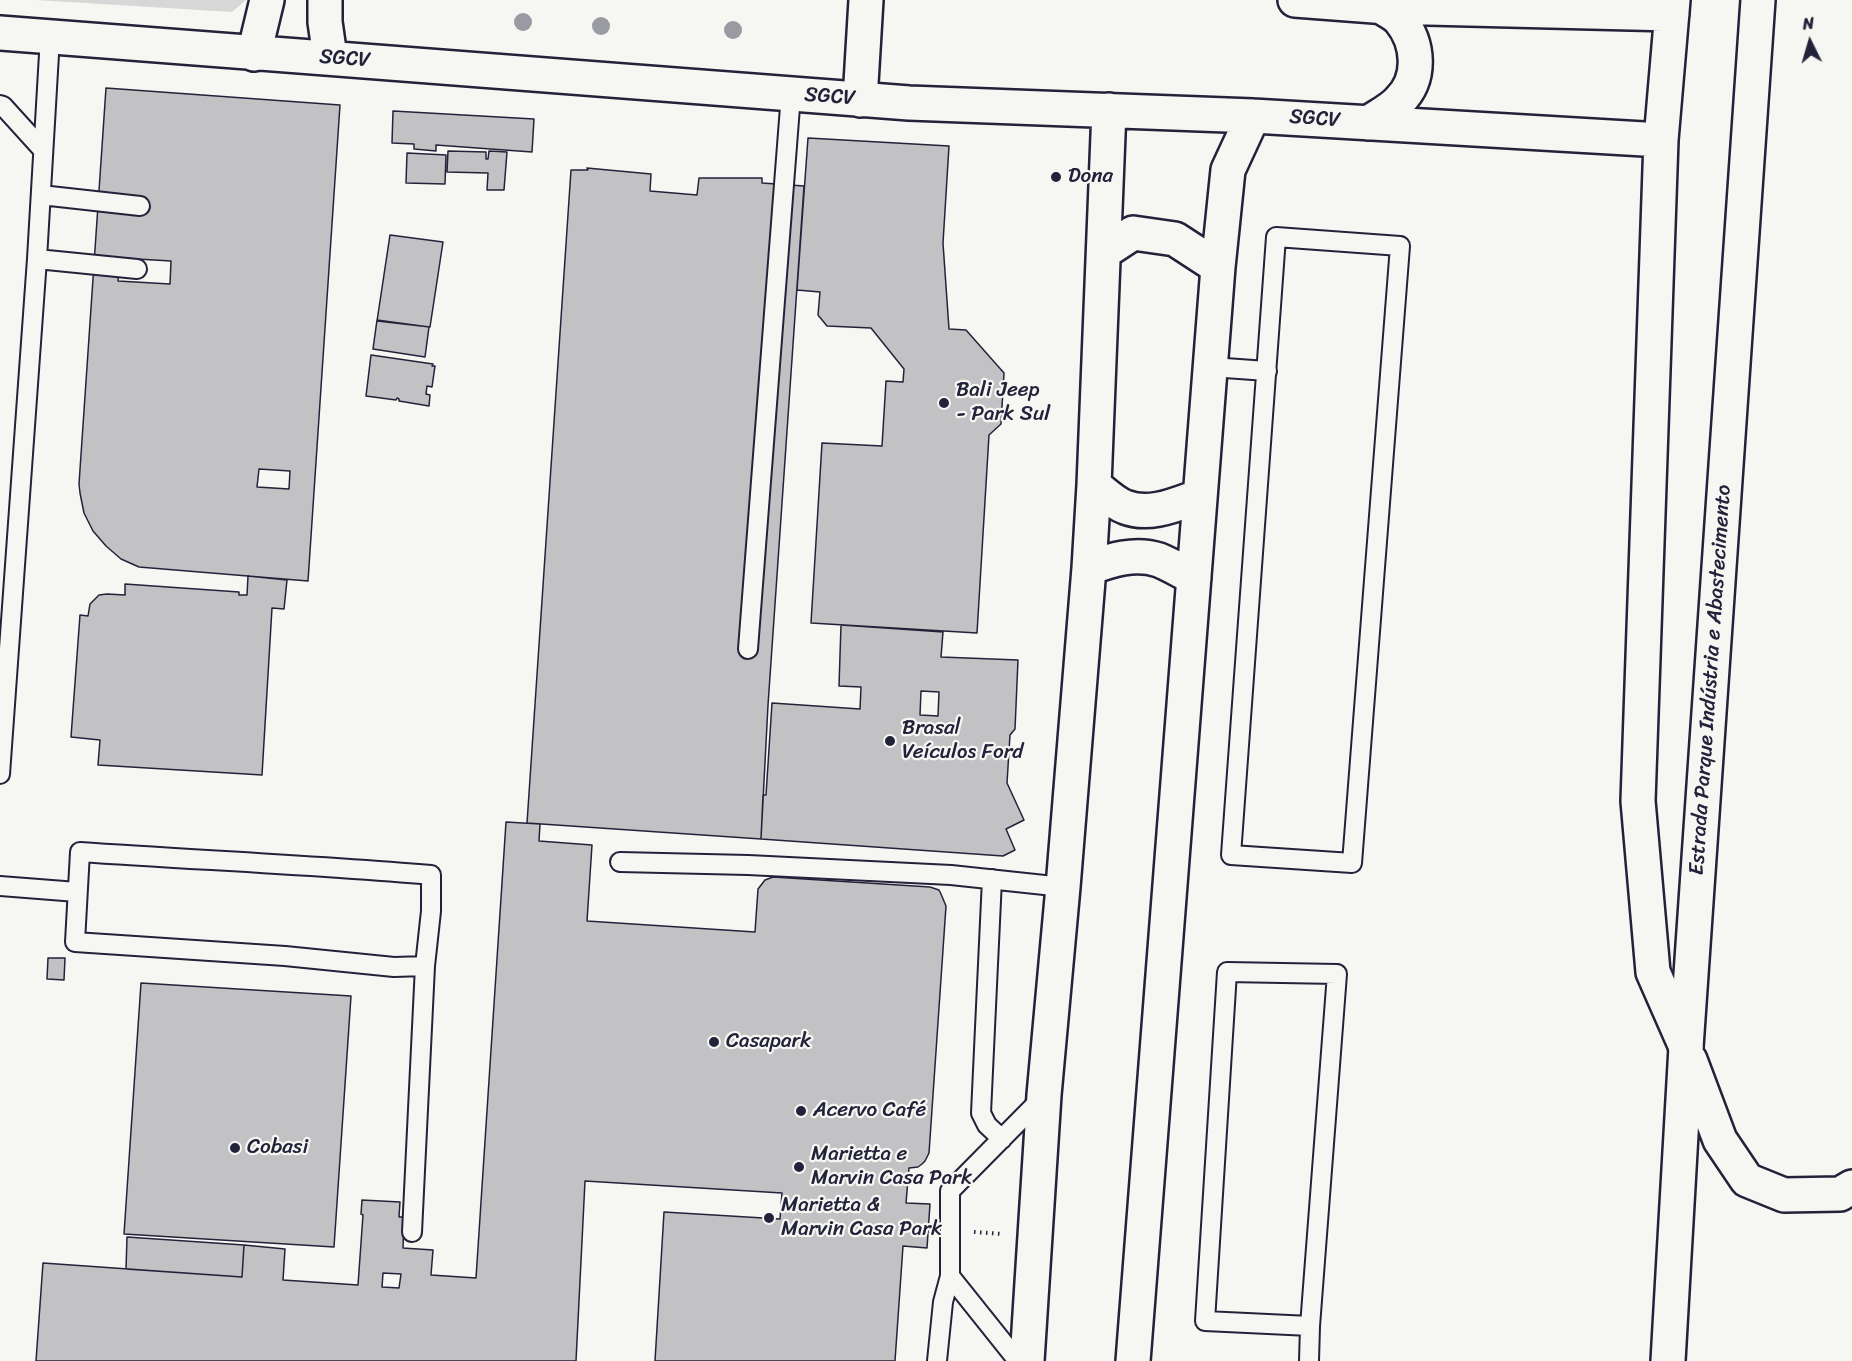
<!DOCTYPE html>
<html>
<head>
<meta charset="utf-8">
<style>
	body { margin:0 }
	#map { position:relative; width:1852px; height:1361px; overflow:hidden; background:#f6f6f2; font-family:Sriracha,sans-serif }
	canvas { display:block }
	.north { position:absolute; left:1780px; top:12px; width:60px; height:60px; -webkit-text-stroke:4px #f6f6f2; paint-order:stroke; rotate:355deg; font-size:16px; font-weight:700; line-height:24px; text-align:center; color:#22223b }
	.north::after { content:''; display:block; margin:auto; width:21px; height:27px; background:#22223b; clip-path:polygon(50% 0,100% 100%,50% 72%,0 100%) }
</style>
</head>
<body>
<div id="map">
<canvas width="1852" height="1361"></canvas>
<div class="north">N</div>
</div>
<script>
const context = document.querySelector('canvas').getContext('2d');
context.lineJoin = 'round';
function paint(path, color) {
  context.fillStyle = color;
  context.fill(path, 'evenodd');
}
function trace(path, color, width, dash) {
  context.strokeStyle = color;
  context.lineWidth = width;
  context.lineCap = dash ? 'butt' : 'round';
  context.setLineDash(dash || []);
  context.stroke(path);
}
function write(font, color, halo, rows, align = 'center') {
  context.font = font + ' Sriracha,sans-serif';
  context.lineWidth = 4.5;
  context.setLineDash([]);
  context.textBaseline = 'middle';
  context.strokeStyle = halo;
  context.fillStyle = color;
  for (const [text, x, y, turn = 0] of rows) {
    context.save();
    context.translate(x, y);
    context.rotate((+turn || 0) * Math.PI / 180);
    context.textAlign = isNaN(turn) ? turn : align;
    if (halo) context.strokeText(text, 0, 0);
    context.fillText(text, 0, 0);
    context.restore();
  }
}
paint(new Path2D(`
	M36 0H246L232 12Z`), '#d7d7d7');
const building = new Path2D(`
	M106 88 340 105 308 581 139 567 121 559 106 546 93 531 84 513 80 493 79 484ZM120 258 171 261 170 284 118 281ZM259 469 290 471 289 489 257 487Z
	M393 111 534 119 532 152 436 145V151L414 149V144L392 143Z
	M808 138 949 146 943 243 949 329 966 330 1004 373 1001 424 989 435 977 633 811 623 822 443 882 446 886 381 903 382 904 369 871 328 827 326 818 315 820 292 797 290Z
	M448 151 486 152V159H488L489 151 507 152 504 190H487L488 173 447 172Z
	M407 153 446 155 445 184 406 183Z
	M587 168 651 174 650 191 697 195 699 178H762V183L804 186 768 705 761 839 527 823 571 170H588Z
	M390 235 443 242 430 327 377 321Z
	M377 320 429 327 425 357 373 349Z
	M371 355 433 364 432 366H435L432 387 427 386 426 394 430 395 429 406 399 401V399L397 398 396 400 366 396Z
	M248 576 287 580 284 609 272 608 262 775 98 765 100 740 71 737 80 615 88 616 90 604 99 595 107 594 125 595V584L239 592V595H247Z
	M841 625 943 632 941 657 1018 660 1015 729 1010 735 1007 783 1024 820 1006 829 1015 850 1003 856 761 839 763 795H766L772 703 860 709 861 687 839 686ZM921 691 939 692 938 716 920 715Z
	M506 822 540 824 539 841 592 845 587 921 755 932 758 889 765 880 773 877 930 887 939 890 941 894 946 906 929 1153 925 1161 922 1164 918 1167 909 1168 906 1203 930 1204 927 1248 903 1246 895 1361H655L664 1212 780 1219 782 1193 585 1181 576 1361H36L43 1263 242 1277 244 1245 285 1249 283 1280 358 1285 363 1215 361 1214 362 1200 400 1202 399 1217H404L403 1248 433 1250 431 1275 476 1278ZM383 1273 401 1274 399 1288 382 1287Z
	M48 958H65L64 980 47 979Z
	M141 983 351 996 334 1247 124 1234Z
	M127 1237 244 1245 242 1277 126 1269Z`);
paint(building, '#c2c2c4');
trace(building, '#22223b', 1.5);
const lane = new Path2D(`
	M0 105 3 106 43 150
	M41 195 140 206
	M1276 237 1400 246 1352 863 1231 855Z
	M37 259 137 269
	M1211 367 1267 371
	M748 649 791 94
	M0 774 37 259 50 37
	M80 852C197 860 315 865 431 875V911L425 966 394 967 285 956 75 942Z
	M620 862 748 865 951 875 1063 887
	M992 879 981 1113 987 1125 1002 1139
	M0 886 77 892
	M412 1232 425 966
	M950 1276 1018 1361
	M937 1361 943 1302 950 1276V1191L1043 1097
	M1309 1361 1310 1326 1337 974 1227 972 1205 1321 1310 1326`);
const secondary = new Path2D(`
	M325 0V22L330 57
	M1295 0 1387 7 1672 14
	M1673 0 1661 140 1638 801 1653 972 1686 1047
	M0 33 909 103 1253 116 1661 140
	M254 54 267 0
	M860 100 866 0
	M1368 123C1378 116 1391 110 1399 101 1422 79 1419 43 1400 20 1395 14 1386 10 1380 6
	M1104 252 1133 233 1175 239 1218 267
	M1094 485C1103 492 1114 503 1125 507 1150 517 1177 504 1200 496
	M1089 568C1111 560 1135 552 1159 560 1171 565 1183 572 1194 578
	M1027 1361 1044 1095 1063 887 1089 568 1094 485 1109 110
	M1133 1361 1218 267 1228 170 1253 116`);
const highway = new Path2D(`
	M1690 1060 1720 1140 1747 1180 1784 1195 1840 1194 1852 1187
	M1668 1361 1686 1047 1758 0`);
trace(lane, '#22223b', 22);
trace(secondary, '#22223b', 38);
trace(highway, '#22223b', 38);
trace(new Path2D(`
	M974 1232 1003 1234`), '#22223b', 4, [1.5, 4.5]);
trace(lane, '#f6f6f2', 18);
trace(secondary, '#f6f6f2', 33);
trace(highway, '#f6f6f2', 33);
context.fillStyle = '#9a9aa3';
for (const [x, y] of [
	[523,22],
	[601,26],
	[733,30]
]) {
  context.beginPath();
  context.arc(x, y, 9, 0, 2 * Math.PI);
  context.fill();
}
for (const [x, y, r, color] of [
	[1056,177,6,"#22223b"],
	[944,403,6,"#22223b"],
	[890,741,6,"#22223b"],
	[714,1042,6,"#22223b"],
	[801,1111,6,"#22223b"],
	[235,1148,6,"#22223b"],
	[799,1167,6,"#22223b"],
	[769,1218,6,"#22223b"]
]) {
  const dot = new Path2D();
  dot.arc(x, y, r, 0, 2 * Math.PI);
  context.fillStyle = color;
  context.fill(dot);
  trace(dot, '#f6f6f2', 2);
}
write('21px', '#22223b', '#f6f6f2', [
	["SGCV",345,59,4],
	["SGCV",830,97,4],
	["SGCV",1315,119,4],
	["Estrada Parque Indústria e Abastecimento",1711,680,-86]
]);
write('21px', '#22223b', '#f6f6f2', [
	["Dona",1068,177],
	["Bali Jeep",956,391],
	["- Park Sul",956,415],
	["Brasal",902,729],
	["Veículos Ford",902,753],
	["Casapark",726,1042],
	["Acervo Café",813,1111],
	["Cobasi",247,1148],
	["Marietta e",811,1155],
	["Marvin Casa Park",811,1179],
	["Marietta &",781,1206],
	["Marvin Casa Park",781,1230]
], 'left');
</script>
</body>
</html>
